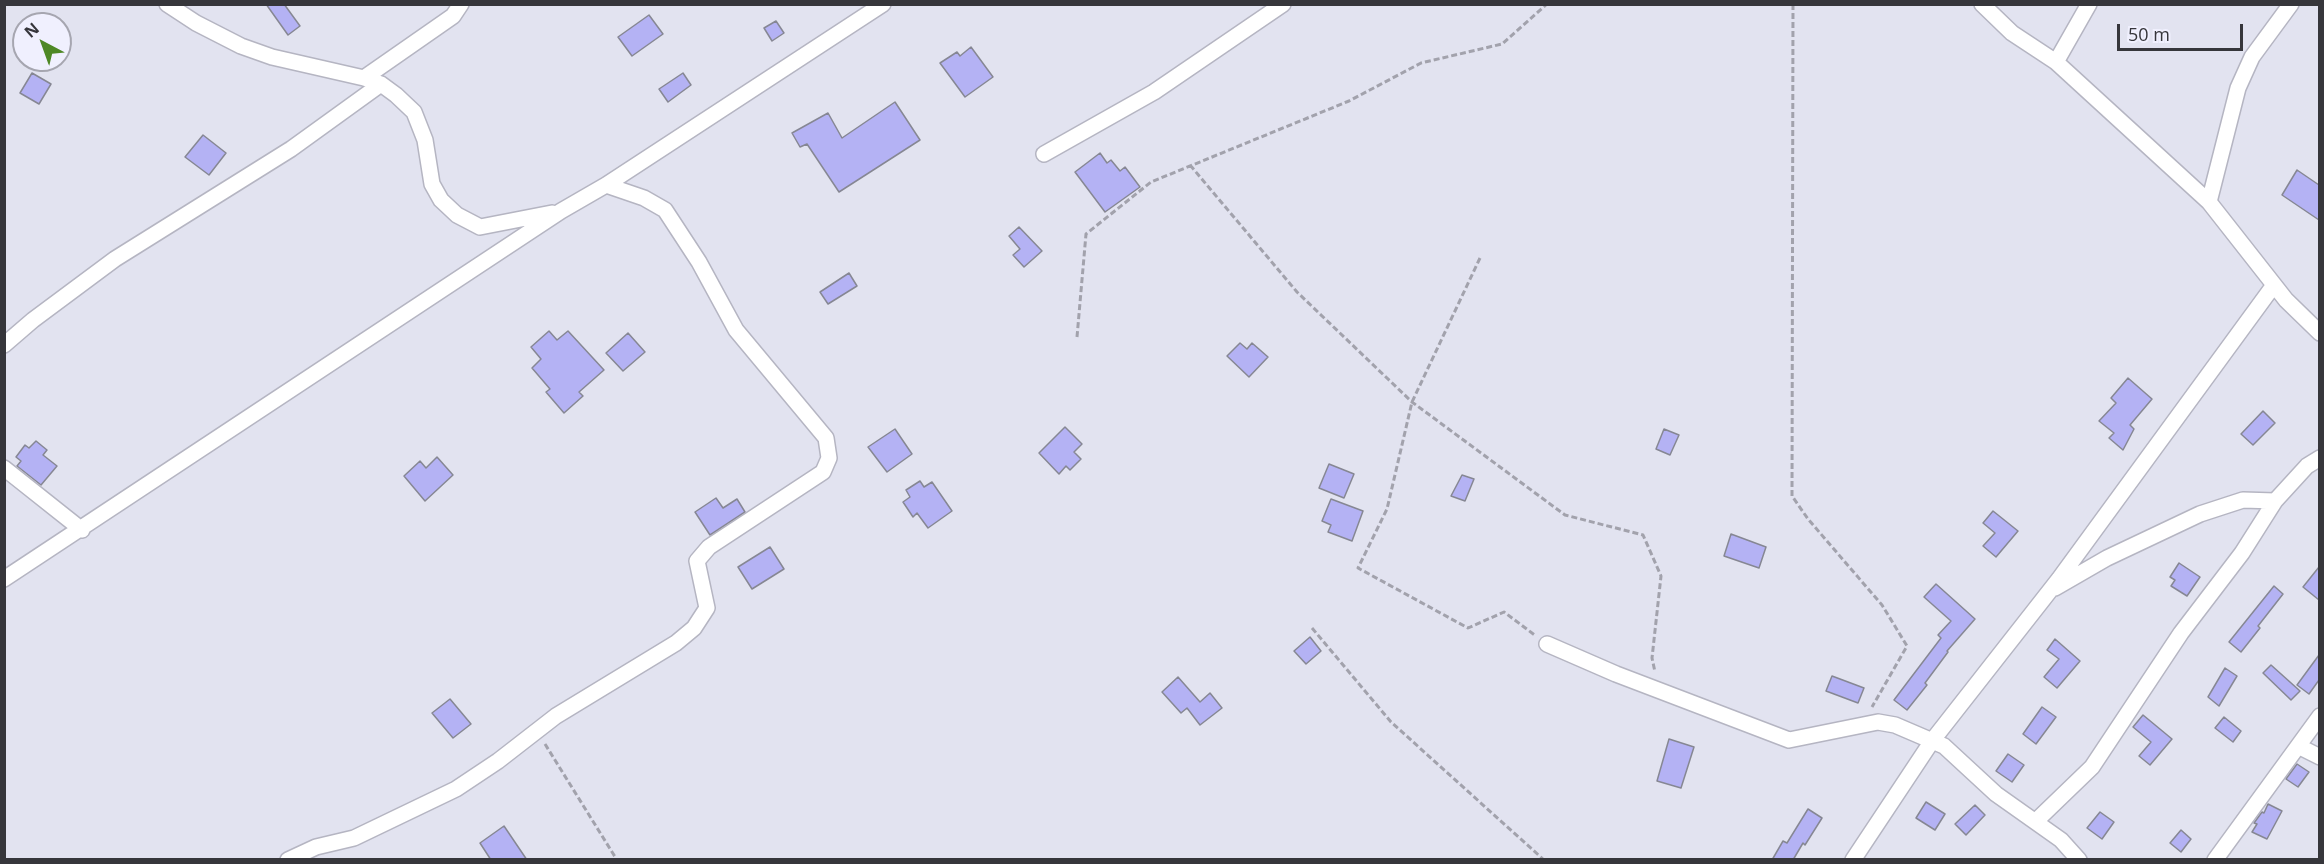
<!DOCTYPE html>
<html>
<head>
<meta charset="utf-8">
<style>
	body { margin:0 }
	#map { position:relative; width:2324px; height:864px; overflow:hidden; background:#e2e3f0; font-family:"Open Sans",sans-serif }
	canvas { display:block }
	.frame { position:absolute; inset:0; border:6px solid #36363b; pointer-events:none }
	.north { position:absolute; left:12px; top:12px; width:60px; height:60px; box-sizing:border-box; background:#f0f0fe; border:2px solid #a6a6b0; border-radius:50%; rotate:319deg; font-size:16px; font-weight:700; line-height:24px; text-align:center; color:#36363b }
	.north::after { content:''; display:block; margin:auto; width:21px; height:27px; background:#4e8825; clip-path:polygon(50% 0,100% 100%,50% 72%,0 100%) }
	.scale { position:absolute; left:2117px; top:24px; width:126px; height:27px; box-sizing:border-box; border:3px solid #36363b; border-top:0; padding-left:8px; font-size:18px; line-height:21px; white-space:nowrap; color:#36363b; -webkit-text-stroke:4px #f0f0fe; paint-order:stroke }
</style>
</head>
<body>
<div id="map">
<canvas width="2324" height="864"></canvas>
<div class="frame"></div>
<div class="north">N</div>
<div class="scale">50 m</div>
</div>
<script>
const context = document.querySelector('canvas').getContext('2d');
context.lineJoin = 'round';
function paint(path, color) {
  context.fillStyle = color;
  context.fill(path, 'evenodd');
}
function trace(path, color, width, dash) {
  context.strokeStyle = color;
  context.lineWidth = width;
  context.lineCap = dash ? 'butt' : 'round';
  context.setLineDash(dash || []);
  context.stroke(path);
}
const building = new Path2D(`
	M266 4H284L300 26 288 35Z
	M649 15 663 34 632 56 618 37Z
	M776 21 784 33 772 41 764 28Z
	M971 47 993 77 965 97 940 63 957 52 960 56Z
	M32 73 51 84 39 104 20 93Z
	M683 73 691 85 668 102 659 89Z
	M895 102 920 140 839 192 807 144 800 147 792 133 828 113 842 138Z
	M203 135 226 153 209 175 185 157Z
	M1100 153 1107 163 1111 160 1120 171 1125 167 1140 187 1105 212 1075 172Z
	M2297 170 2319 185V220L2282 195Z
	M1019 227 1042 251 1024 267 1013 255 1020 249 1009 236Z
	M849 273 857 286 828 304 820 292Z
	M549 331 557 340 568 331 604 370 579 392 583 396 564 413 546 392 550 389 532 368 541 359 531 347Z
	M628 333 645 352 623 371 606 353Z
	M1240 343 1247 349 1252 343 1268 357 1249 377 1227 356Z
	M2128 378 2152 399 2130 425 2134 429 2123 450 2109 438 2114 433 2099 421 2116 403 2111 398Z
	M2263 411 2275 423 2253 445 2241 434Z
	M1065 427 1082 444 1074 452 1081 459 1070 470 1066 466 1059 474 1039 453Z
	M895 429 912 454 887 472 868 447Z
	M1664 429 1679 435 1670 455 1656 449Z
	M36 441 47 450 43 455 57 466 41 485 17 466 21 461 16 457 25 445 29 448Z
	M437 457 453 475 425 501 404 476 420 461 426 468Z
	M1329 464 1354 474 1344 498 1319 488Z
	M1462 475 1474 479 1465 501 1451 496Z
	M920 481 924 487 932 482 952 511 928 528 917 513 913 517 903 502 910 497 906 490Z
	M716 498 723 508 737 499 745 512 710 535 695 512Z
	M1331 499 1363 511 1352 541 1328 532 1331 525 1322 521Z
	M1993 511 2018 531 1996 557 1983 546 1995 533 1983 523Z
	M1731 534 1766 547 1759 568 1724 556Z
	M770 547 784 569 752 589 738 567Z
	M2179 563 2200 577 2187 596 2171 586 2175 580 2170 577Z
	M2319 567V600L2303 587Z
	M1936 584 1975 619 1947 651 1948 652 1925 683 1927 685 1907 710 1894 700 1941 638 1938 635 1951 621 1924 597Z
	M2274 586 2283 594 2258 626 2260 628 2241 652 2229 642Z
	M1310 637 1321 651 1306 664 1294 651Z
	M2055 639 2080 661 2057 688 2044 677 2059 659 2047 650Z
	M2319 655V680L2309 694 2297 685Z
	M2271 665 2300 691 2291 700 2263 673Z
	M2225 668 2237 676 2219 706 2208 697Z
	M1832 676 1864 688 1858 703 1826 691Z
	M1178 677 1200 702 1210 693 1222 708 1200 725 1187 708 1181 713 1162 692Z
	M450 699 471 724 453 738 432 713Z
	M2042 707 2056 717 2036 744 2023 734Z
	M2143 715 2172 739 2150 765 2139 756 2151 742 2133 727Z
	M2224 717 2241 731 2233 742 2215 728Z
	M1669 739 1694 747 1681 788 1657 781Z
	M2008 754 2024 765 2012 782 1996 771Z
	M2297 764 2309 772 2298 787 2286 779Z
	M1926 802 1945 814 1935 830 1916 818Z
	M2268 804 2282 811 2267 839 2252 832 2257 824 2254 823 2262 812 2264 813Z
	M1975 805 1985 815 1966 835 1955 824Z
	M1808 809 1822 818 1805 845 1803 843 1793 860H1772L1783 841 1787 843Z
	M2100 812 2114 822 2102 839 2087 828Z
	M504 826 527 860H491L480 843Z
	M2181 830 2191 839 2181 852 2170 843Z`);
paint(building, '#b4b2f4');
trace(building, '#868793', 1.5);
const street = new Path2D(`
	M167 4 196 23 241 46 272 57 364 78 381 84 396 95 414 112 425 140 432 184 441 200 457 215 480 227 552 213
	M1982 4 2012 33 2056 62 2209 202 2286 300 2320 333
	M2056 62 2089 4
	M364 78 453 16 461 4
	M1044 154 1154 92 1283 4
	M2209 202 2238 88 2252 57 2291 4
	M4 345 33 320 115 259 291 149 381 84
	M4 468 82 530
	M4 579 561 211 606 185 883 4
	M2055 588 2107 558 2200 514 2243 500 2275 501
	M1547 644 1616 674 1789 740 1878 722 1895 725 1944 746 1996 794 2061 840 2079 860
	M2298 746 2320 757
	M2036 821 2092 767 2181 633 2242 553 2275 501 2307 466 2320 458
	M288 860 316 847 354 838 456 789 498 761 556 716 676 643 694 628 707 608 697 561 709 547 823 472 829 458 826 438 736 330 699 262 665 210 644 198 606 185
	M1853 860 1932 741 2059 579 2274 285
	M2215 860 2320 716`);
trace(street, '#b5b5c2', 18);
trace(new Path2D(`
	M1793 4 1792 496 1808 519 1882 605 1907 646 1872 707
	M1190 165 1297 292 1412 402 1565 515 1643 535 1661 576 1652 658 1655 672
	M1480 258 1412 402 1387 509 1358 568 1468 628 1504 612 1536 636
	M1077 337 1086 234 1151 182 1349 101 1421 63 1502 44 1547 4
	M1312 628 1391 722 1544 860
	M545 744 617 860`), '#a2a2ac', 3, [6, 3]);
trace(street, '#fff', 15);
</script>
</body>
</html>
